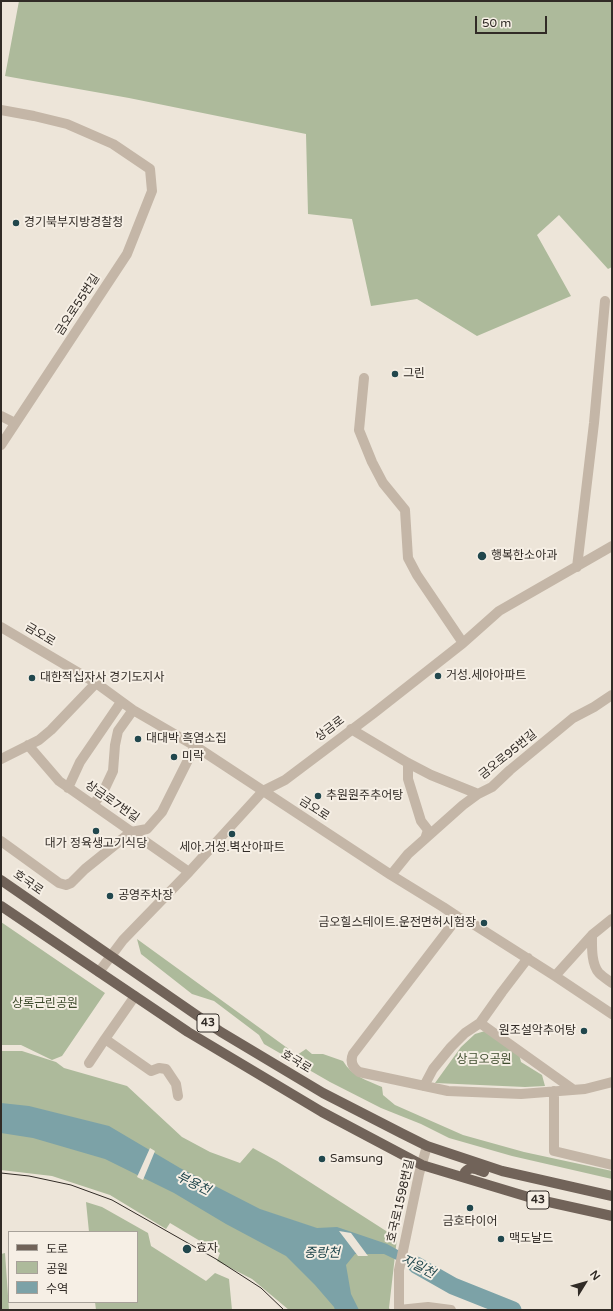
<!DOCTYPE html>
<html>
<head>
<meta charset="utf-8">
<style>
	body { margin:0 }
	#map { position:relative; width:613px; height:1311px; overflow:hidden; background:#ede5d9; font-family:"Varela Round","Noto Sans KR",sans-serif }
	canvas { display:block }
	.frame { position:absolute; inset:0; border:2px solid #312b26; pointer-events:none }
	.legend { position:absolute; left:8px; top:1231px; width:130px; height:72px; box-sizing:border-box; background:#f6efe5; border:1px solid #a7a199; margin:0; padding:5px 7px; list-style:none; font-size:12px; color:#312b26 }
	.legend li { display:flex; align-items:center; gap:8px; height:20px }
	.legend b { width:20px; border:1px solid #a7a199 }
	.north { position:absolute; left:565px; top:1263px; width:40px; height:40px; -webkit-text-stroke:3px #f6efe5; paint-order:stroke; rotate:53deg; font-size:11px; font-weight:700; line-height:16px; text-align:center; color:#312b26 }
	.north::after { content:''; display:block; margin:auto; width:14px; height:18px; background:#312b26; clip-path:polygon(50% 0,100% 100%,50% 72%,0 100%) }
	.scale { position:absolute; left:475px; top:16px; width:72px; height:18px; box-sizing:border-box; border:2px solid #312b26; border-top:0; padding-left:5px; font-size:12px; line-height:14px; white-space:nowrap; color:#312b26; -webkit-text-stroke:3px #f6efe5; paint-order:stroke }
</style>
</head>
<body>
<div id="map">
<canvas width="613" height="1311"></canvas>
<div class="frame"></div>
<ul class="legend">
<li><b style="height:5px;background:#716359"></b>도로</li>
<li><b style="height:11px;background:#adba9b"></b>공원</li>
<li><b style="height:11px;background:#7ca2a7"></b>수역</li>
</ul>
<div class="north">N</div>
<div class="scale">50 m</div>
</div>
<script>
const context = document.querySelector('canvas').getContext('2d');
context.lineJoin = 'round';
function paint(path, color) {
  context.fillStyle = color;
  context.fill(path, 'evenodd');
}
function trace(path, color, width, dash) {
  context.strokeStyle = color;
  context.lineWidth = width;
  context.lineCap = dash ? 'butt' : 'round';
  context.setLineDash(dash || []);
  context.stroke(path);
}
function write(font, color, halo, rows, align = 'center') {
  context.font = font + ' "Varela Round","Noto Sans KR",sans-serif';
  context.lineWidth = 4;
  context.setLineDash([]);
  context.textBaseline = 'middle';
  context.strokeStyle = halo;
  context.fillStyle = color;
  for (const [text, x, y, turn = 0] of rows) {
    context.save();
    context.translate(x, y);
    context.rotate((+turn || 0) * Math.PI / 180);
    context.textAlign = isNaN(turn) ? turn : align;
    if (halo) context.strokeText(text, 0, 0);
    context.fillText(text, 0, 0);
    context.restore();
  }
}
paint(new Path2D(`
	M19 1H612V267L608 269 559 215 537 235 571 296 477 336 417 299 371 306 352 219 308 214 306 134 129 98 5 76Z
	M1 922 105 993 62 1056 52 1060 21 1045H1Z
	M137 939 297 1055 306 1049 312 1054H323L343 1061C352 1076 366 1080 382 1087L383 1095 395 1105 463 1135 524 1152 612 1171V1179L512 1156 449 1138 421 1124 381 1108 330 1082 264 1044 259 1035 214 1001 192 994 141 954Z
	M485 1031 519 1054 521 1062 542 1075 545 1086 525 1087 435 1083 461 1047 475 1034Z
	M1 1051H22L56 1062 64 1068 127 1086 182 1137 210 1152 240 1163 253 1148 277 1161 397 1238 389 1308 390 1310H289L252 1279 217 1261 220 1253 170 1223 166 1229 110 1195 52 1176 1 1170Z
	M86 1202 102 1207 148 1233 151 1246 206 1281 215 1273 229 1279 232 1310H96L95 1302H137V1232H89Z
	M5 1253 9 1310H1V1254Z`), '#adba9b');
paint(new Path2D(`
	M1 1103 29 1106 109 1126 180 1168 260 1209 317 1228 337 1227 387 1244 438 1272 434 1278 384 1254H355L346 1265 351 1294 359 1310H335L334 1307 315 1285 286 1256 226 1224 174 1193 105 1159 33 1138 1 1133Z`), '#7ca2a7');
paint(new Path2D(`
	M150 1148 155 1151 143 1180 137 1177Z
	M339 1231 351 1233 368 1256H358Z`), '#ede5d9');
trace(new Path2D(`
	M416 1265 453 1286 513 1310`), '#7ca2a7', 17);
trace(new Path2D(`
	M1 110 34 116 67 124 113 144 150 169 152 191 127 254 1 445
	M364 378 359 430 372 462 383 483 405 510 408 558 417 575 463 643
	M1 416 15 423
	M577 567 594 423 605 301
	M1 627 96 683 133 710 195 746 391 875 443 907 458 917 470 922 555 976 612 1014
	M351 729 408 763 431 775 478 794
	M28 745 59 781 189 872
	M1 759 39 740 51 730 96 683
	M408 763V779L421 821 428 830 425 839
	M68 788 80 762 121 702
	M94 804 105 788 113 771 115 745 118 731 133 710
	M1 841 59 883 66 885 71 883 85 869 131 832 147 829 162 812 195 746
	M391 875 408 854 463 805 478 794 492 787 510 770 573 718 594 707 612 695
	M458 917 353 1054C350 1061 352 1067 359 1072L448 1091 521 1094 585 1089 612 1082
	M592 935C592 946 591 964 599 973 603 977 608 980 612 983
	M99 972 123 940 189 872 263 791 285 780 374 713 463 643 499 611 612 546
	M555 976 592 935 612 919
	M135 996 105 1039 151 1071 159 1068 166 1069 176 1084 178 1096
	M480 1023 574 1090
	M89 1063 105 1039
	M424 1086 433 1069 451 1047 465 1033 480 1023 502 992 528 958
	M554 1091V1151L612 1165
	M399 1310V1270L419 1174 427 1146
	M399 1310 428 1307 451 1310`), '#c4b6a7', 10);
trace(new Path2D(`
	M1 880 221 1032 323 1093 401 1133 427 1146 502 1171 612 1196
	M1 906 188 1032 322 1112 422 1165 535 1199 612 1216
	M466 1178 465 1172C470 1165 478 1170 484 1172`), '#716359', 10);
trace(new Path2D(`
	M1 1173 29 1176 71 1185 112 1200 216 1259 261 1288 284 1310`), '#312b26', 1);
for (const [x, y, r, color] of [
	[16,223,4,"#21474d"],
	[395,374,4,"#21474d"],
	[482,556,5,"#21474d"],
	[438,676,4,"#21474d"],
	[32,678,4,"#21474d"],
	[138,739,4,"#21474d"],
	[174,757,4,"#21474d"],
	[318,796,4,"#21474d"],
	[96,831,4,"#21474d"],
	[232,834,4,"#21474d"],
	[110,896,4,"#21474d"],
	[484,923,4,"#21474d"],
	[584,1031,4,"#21474d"],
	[322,1159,4,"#21474d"],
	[470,1208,4,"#21474d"],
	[501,1239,4,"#21474d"],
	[187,1249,5,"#21474d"]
]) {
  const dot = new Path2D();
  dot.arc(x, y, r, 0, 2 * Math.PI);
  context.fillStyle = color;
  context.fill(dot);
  trace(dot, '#f6efe5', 1.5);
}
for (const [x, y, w] of [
	[208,1023,22],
	[538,1200,22]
]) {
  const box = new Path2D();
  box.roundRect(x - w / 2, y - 9, w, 18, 3);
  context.fillStyle = '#f6efe5';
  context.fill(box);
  trace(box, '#312b26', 1);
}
write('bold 11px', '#312b26', null, [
	["43",208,1023],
	["43",538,1200]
]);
write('12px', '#312b26', '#f6efe5', [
	["경기북부지방경찰청",24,223],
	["그린",403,374],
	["행복한소아과",491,556],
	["거성.세아아파트",446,676],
	["대한적십자사 경기도지사",40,678],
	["대대박 흑염소집",146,739],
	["미락",182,757],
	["추원원주추어탕",326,796],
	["대가 정육생고기식당",96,844,"center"],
	["세아.거성.벽산아파트",232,848,"center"],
	["공영주차장",118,896],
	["금오힐스테이트.운전면허시험장",476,923,"right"],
	["원조설악추어탕",576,1031,"right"],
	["Samsung",330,1159],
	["금호타이어",470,1222,"center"],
	["맥도날드",509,1239],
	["효자",196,1249]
], 'left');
write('12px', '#312b26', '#f6efe5', [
	["금오로55번길",78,305,-57],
	["금오로",40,635,31],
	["상금로",330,729,-37],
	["금오로95번길",508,755,-39],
	["상금로7번길",112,802,35],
	["금오로",314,809,33],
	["호국로",28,883,35],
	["호국로",296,1062,31],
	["호국로1598번길",401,1201,-77]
]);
write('12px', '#3e4c2d', '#f6efe5', [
	["상록근린공원",45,1004],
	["상금오공원",484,1060]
]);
write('italic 13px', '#21474d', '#f6efe5', [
	["부용천",193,1184,26],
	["중랑천",322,1254],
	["자일천",418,1267,27]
]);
</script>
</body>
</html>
